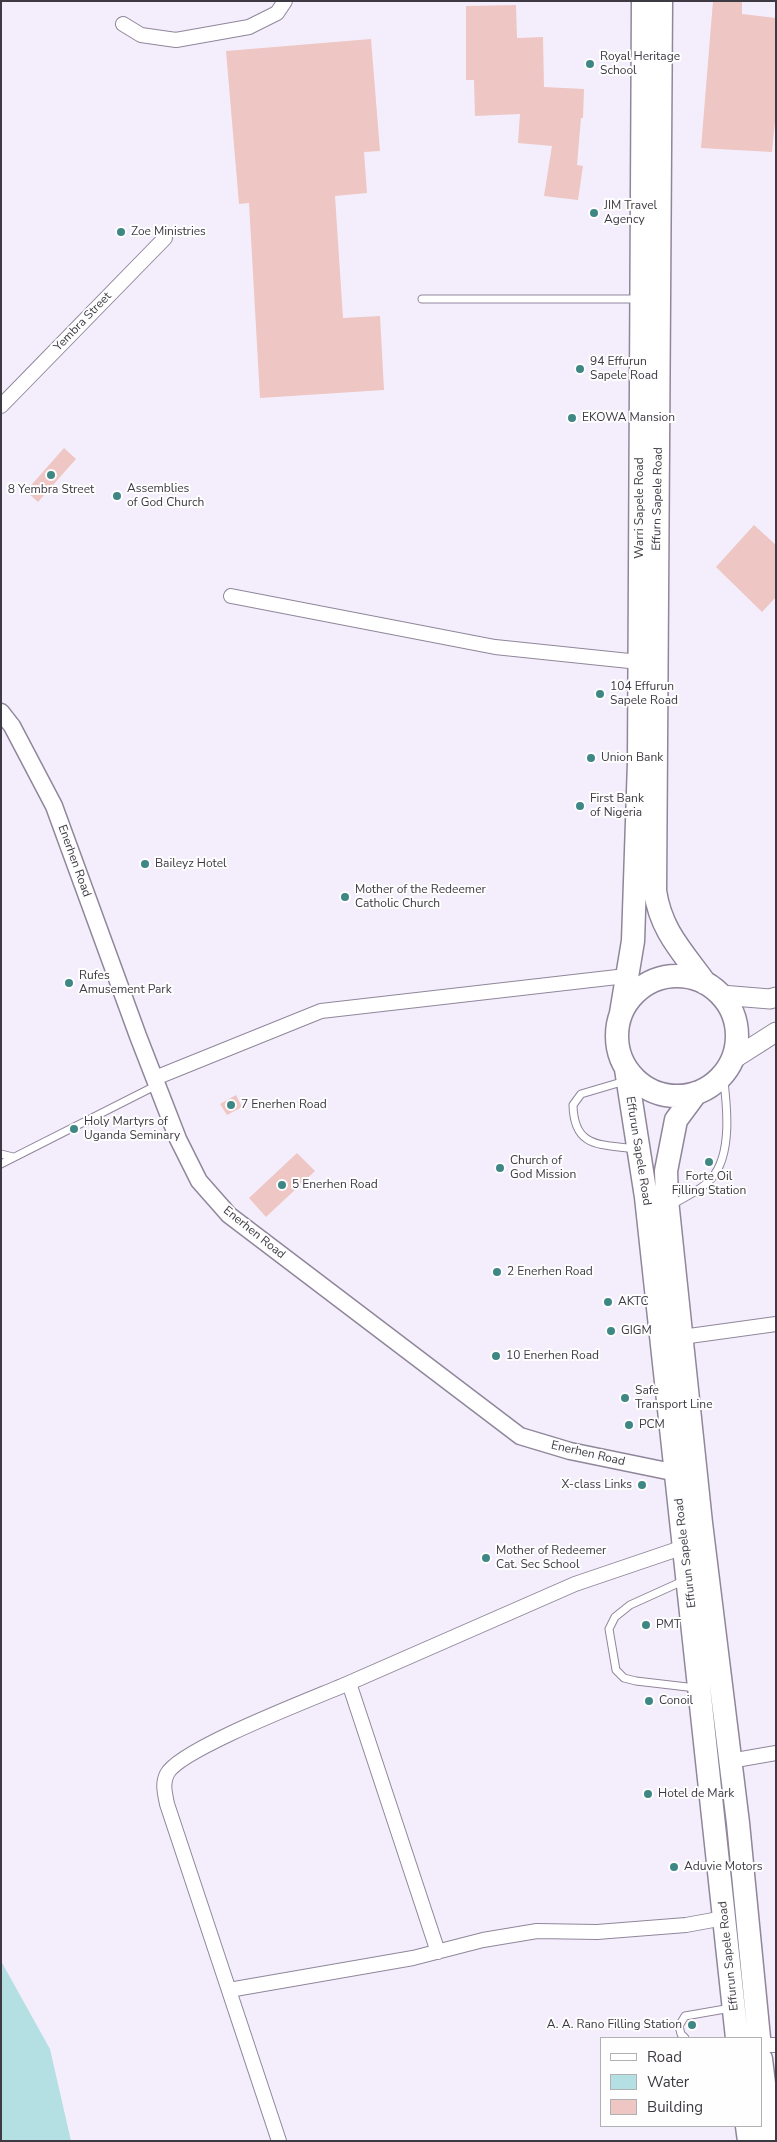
<!DOCTYPE html>
<html>
<head>
<meta charset="utf-8">
<style>
	body { margin:0 }
	#map { position:relative; width:777px; height:2142px; overflow:hidden; background:#f4eefc; font-family:"Nunito Sans",sans-serif }
	canvas { display:block }
	.frame { position:absolute; inset:0; border:2px solid #3e3a43; pointer-events:none }
	.legend { position:absolute; left:600px; top:2037px; width:162px; height:90px; box-sizing:border-box; background:#fefefe; border:1px solid #b1b0b3; margin:0; padding:6px 9px; list-style:none; font-size:15px; color:#3e3a43 }
	.legend li { display:flex; align-items:center; gap:10px; height:25px }
	.legend b { width:25px; border:1px solid #b1b0b3 }
</style>
</head>
<body>
<div id="map">
<canvas width="777" height="2142"></canvas>
<div class="frame"></div>
<ul class="legend">
<li><b style="height:6px;background:#fff"></b>Road</li>
<li><b style="height:14px;background:#b4e0e3"></b>Water</li>
<li><b style="height:14px;background:#eec6c3"></b>Building</li>
</ul>
</div>
<script>
const context = document.querySelector('canvas').getContext('2d');
context.lineJoin = 'round';
function paint(path, color) {
  context.fillStyle = color;
  context.fill(path, 'evenodd');
}
function trace(path, color, width, dash) {
  context.strokeStyle = color;
  context.lineWidth = width;
  context.lineCap = dash ? 'butt' : 'round';
  context.setLineDash(dash || []);
  context.stroke(path);
}
function write(font, color, halo, rows, align = 'center') {
  context.font = font + ' "Nunito Sans",sans-serif';
  context.lineWidth = 4;
  context.setLineDash([]);
  context.textBaseline = 'middle';
  context.strokeStyle = halo;
  context.fillStyle = color;
  for (const [text, x, y, turn = 0] of rows) {
    context.save();
    context.translate(x, y);
    context.rotate((+turn || 0) * Math.PI / 180);
    context.textAlign = isNaN(turn) ? turn : align;
    if (halo) context.strokeText(text, 0, 0);
    context.fillText(text, 0, 0);
    context.restore();
  }
}
paint(new Path2D(`
	M1 1961 50 2049 71 2141H1Z`), '#b4e0e3');
paint(new Path2D(`
	M713 1H742V14L776 18V111L772 152 701 148Z
	M516 5 517 38 543 37 544 87 584 89 583 118H581L577 165 583 166 578 200 544 196 552 146 518 143 520 114 475 116 474 80H466V6Z
	M371 39 380 151 364 152 367 193 335 196 343 318 380 316 384 390 260 398 249 203 239 204 226 51Z
	M64 448 76 459 38 502 26 491Z
	M754 525 776 545V597L762 612 716 567Z
	M236 1095 242 1107 227 1115 220 1104Z
	M297 1153 315 1171 266 1217 249 1198Z`), '#eec6c3');
const service = new Path2D(`
	M422 299H638
	M625 1081 581 1094 573 1105C574 1149 601 1144 636 1149
	M1 1154 13 1157
	M1 1164 157 1085
	M672 1205C684 1197 702 1190 711 1179 733 1155 727 1104 723 1074
	M683 1581 630 1605 615 1617 609 1629 616 1670 624 1678 636 1681 696 1688
	M685 2038 681 2034 679 2026 685 2016 731 2008`);
const minor = new Path2D(`
	M123 24 141 35 176 40 249 27 277 13 285 1
	M1 406 165 238
	M231 596 495 647 639 662
	M155 1078 321 1011 626 976
	M682 1337 776 1324
	M730 1761 776 1753
	M438 1952 349 1683 575 1584 684 1547
	M229 1990 413 1958 483 1940 537 1931 597 1932 686 1925 724 1918
	M761 2045H776
	M279 2141 167 1804C165 1793 162 1784 167 1774 179 1749 317 1697 349 1683`);
const tertiary = new Path2D(`
	M1 712 12 726 54 806 138 1036 178 1139 199 1181 229 1215 520 1436 570 1451 677 1473`);
const secondary = new Path2D(`
	M721 995 770 999 776 997
	M732 1060 776 1032`);
const trunk = new Path2D(`
	M661 1 655 891C661 931 682 951 705 983
	M617 1036a60 60 0 1 1 120 0a60 60 0 1 1-120 0Z
	M621 1013 633 941 639 762 643 1
	M626 1069 646 1197 737 2038
	M696 1093 676 1120 666 1171 667 1200 701 1523 738 1823 759 2038
	M761 2059 771 2141
	M747 2126 749 2141`);
trace(service, '#90869b', 9);
trace(minor, '#90869b', 16);
trace(tertiary, '#90869b', 19);
trace(secondary, '#90869b', 21);
trace(trunk, '#90869b', 25);
trace(service, '#fff', 7);
trace(minor, '#fff', 14);
trace(tertiary, '#fff', 16);
trace(secondary, '#fff', 19);
trace(trunk, '#fff', 22);
for (const [x, y, r, color] of [
	[590,64,5,"#3f8785"],
	[594,213,5,"#3f8785"],
	[121,232,5,"#3f8785"],
	[580,369,5,"#3f8785"],
	[572,418,5,"#3f8785"],
	[51,475,5,"#3f8785"],
	[117,496,5,"#3f8785"],
	[600,694,5,"#3f8785"],
	[591,758,5,"#3f8785"],
	[580,806,5,"#3f8785"],
	[145,864,5,"#3f8785"],
	[345,897,5,"#3f8785"],
	[69,983,5,"#3f8785"],
	[231,1105,5,"#3f8785"],
	[74,1129,5,"#3f8785"],
	[709,1162,5,"#3f8785"],
	[500,1168,5,"#3f8785"],
	[282,1185,5,"#3f8785"],
	[497,1272,5,"#3f8785"],
	[608,1302,5,"#3f8785"],
	[611,1331,5,"#3f8785"],
	[496,1356,5,"#3f8785"],
	[625,1398,5,"#3f8785"],
	[629,1425,5,"#3f8785"],
	[642,1485,5,"#3f8785"],
	[486,1558,5,"#3f8785"],
	[646,1625,5,"#3f8785"],
	[649,1701,5,"#3f8785"],
	[648,1794,5,"#3f8785"],
	[674,1867,5,"#3f8785"],
	[692,2025,5,"#3f8785"]
]) {
  const dot = new Path2D();
  dot.arc(x, y, r, 0, 2 * Math.PI);
  context.fillStyle = color;
  context.fill(dot);
  trace(dot, '#fefefe', 2);
}
write('12px', '#3e3a43', '#fefefe', [
	["Royal Heritage",600,57],
	["School",600,71],
	["JIM Travel",604,206],
	["Agency",604,220],
	["Zoe Ministries",131,232],
	["94 Effurun",590,362],
	["Sapele Road",590,376],
	["EKOWA Mansion",582,418],
	["Assemblies",127,489],
	["of God Church",127,503],
	["8 Yembra Street",51,490,"center"],
	["104 Effurun",610,687],
	["Sapele Road",610,701],
	["Union Bank",601,758],
	["First Bank",590,799],
	["of Nigeria",590,813],
	["Baileyz Hotel",155,864],
	["Mother of the Redeemer",355,890],
	["Catholic Church",355,904],
	["Rufes",79,976],
	["Amusement Park",79,990],
	["7 Enerhen Road",241,1105],
	["Holy Martyrs of",84,1122],
	["Uganda Seminary",84,1136],
	["Church of",510,1161],
	["God Mission",510,1175],
	["Forte Oil",709,1177,"center"],
	["Filling Station",709,1191,"center"],
	["5 Enerhen Road",292,1185],
	["2 Enerhen Road",507,1272],
	["AKTC",618,1302],
	["GIGM",621,1331],
	["10 Enerhen Road",506,1356],
	["Safe",635,1391],
	["Transport Line",635,1405],
	["PCM",639,1425],
	["X-class Links",632,1485,"right"],
	["Mother of Redeemer",496,1551],
	["Cat. Sec School",496,1565],
	["PMT",656,1625],
	["Conoil",659,1701],
	["Hotel de Mark",658,1794],
	["Aduvie Motors",684,1867],
	["A. A. Rano Filling Station",682,2025,"right"]
], 'left');
write('12px', '#3e3a43', '#fefefe', [
	["Yembra Street",83,322,-46],
	["Effurn Sapele Road",658,499,-89],
	["Warri Sapele Road",640,508,-90],
	["Enerhen Road",74,861,70],
	["Effurun Sapele Road",638,1151,81],
	["Enerhen Road",254,1233,39],
	["Enerhen Road",588,1454,13],
	["Effurun Sapele Road",686,1553,-97],
	["Effurun Sapele Road",729,1956,-96]
]);
</script>
</body>
</html>
